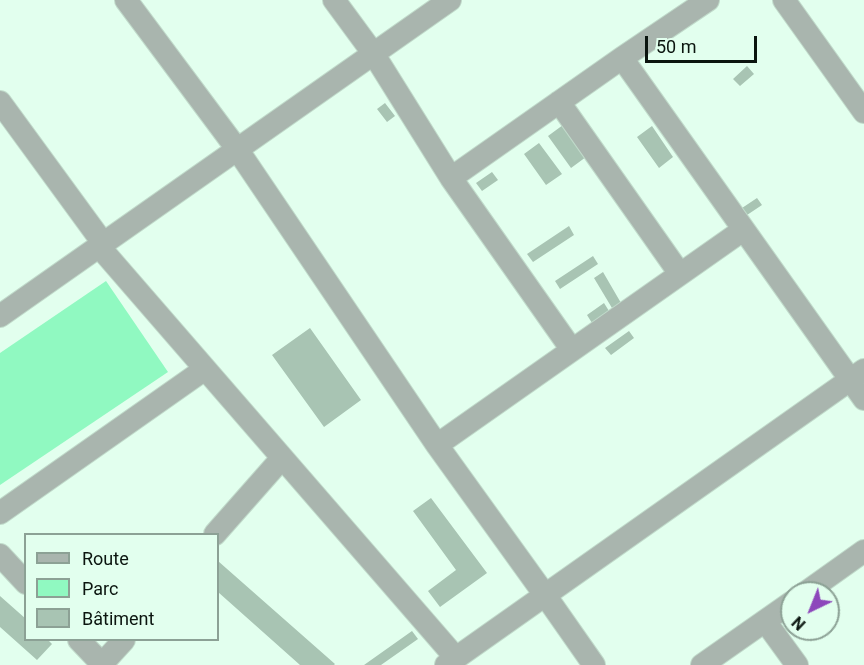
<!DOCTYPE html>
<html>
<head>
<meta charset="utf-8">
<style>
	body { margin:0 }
	#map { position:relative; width:864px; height:665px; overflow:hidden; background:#e2ffee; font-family:Roboto,sans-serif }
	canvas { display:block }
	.legend { position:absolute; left:24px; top:533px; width:195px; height:108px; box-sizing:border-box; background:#e2ffee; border:2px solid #8ca195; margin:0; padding:8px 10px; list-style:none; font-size:18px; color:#0b150f }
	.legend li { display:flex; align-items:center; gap:12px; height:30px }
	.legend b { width:30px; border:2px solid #8ca195 }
	.north { position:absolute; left:780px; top:581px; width:60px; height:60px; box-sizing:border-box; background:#e2ffee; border:2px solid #8ca195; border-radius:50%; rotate:223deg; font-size:16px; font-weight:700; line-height:24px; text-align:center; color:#0b150f }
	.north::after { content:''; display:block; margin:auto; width:21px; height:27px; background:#8d47bb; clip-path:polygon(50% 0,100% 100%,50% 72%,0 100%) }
	.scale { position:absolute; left:645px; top:36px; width:112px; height:27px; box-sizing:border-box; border:3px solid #0b150f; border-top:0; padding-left:8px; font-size:18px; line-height:21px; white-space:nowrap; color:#0b150f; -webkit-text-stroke:4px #e2ffee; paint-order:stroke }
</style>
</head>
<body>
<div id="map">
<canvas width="864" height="665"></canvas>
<ul class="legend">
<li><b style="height:8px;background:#a9b5ae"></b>Route</li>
<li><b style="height:16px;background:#90f9c1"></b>Parc</li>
<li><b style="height:16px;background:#a8c4b3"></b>Bâtiment</li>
</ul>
<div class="north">N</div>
<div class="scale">50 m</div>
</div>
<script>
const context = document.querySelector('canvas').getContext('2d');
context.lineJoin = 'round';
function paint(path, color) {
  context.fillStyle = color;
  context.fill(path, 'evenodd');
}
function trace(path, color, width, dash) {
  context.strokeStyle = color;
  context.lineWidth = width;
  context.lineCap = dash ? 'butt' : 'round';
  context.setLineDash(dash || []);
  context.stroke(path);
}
paint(new Path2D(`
	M106 281 168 372 0 485V353Z`), '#90f9c1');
paint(new Path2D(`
	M747 66 754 74 740 86 733 79Z
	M385 103 395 116 387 122 377 109Z
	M563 125 586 157 571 168 548 136Z
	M652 126 673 157 659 168 637 137Z
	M539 143 562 174 546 185 524 154Z
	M492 172 498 180 482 191 476 183Z
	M757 198 762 205 747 215 742 208Z
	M569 226 574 235 533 262 527 254Z
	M593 256 598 264 560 289 555 281Z
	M603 272 621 303 612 308 594 278Z
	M604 303 609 311 592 323 587 315Z
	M310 328 361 400 324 427 272 355Z
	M629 331 634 338 611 355 605 348Z
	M431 498 487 573 440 607 428 591 456 570 413 511Z
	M218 561 335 664 334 665H300L218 592Z
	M0 596 26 619V640H48L52 644 37 660 0 627Z
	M412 631 418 639 381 665H364Z`), '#a8c4b3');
const minor = new Path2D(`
	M126 0 237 149 437 445 545 595 594 665
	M334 0 373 53 451 178 572 350
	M784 0 864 112
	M622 58 864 399
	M0 102 103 243V251L456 658
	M559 102 680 274
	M451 178 622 58 708 0
	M0 316 450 0
	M437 445 743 230
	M0 513 205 369
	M215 534 282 458
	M0 555 26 583
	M805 593 864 551
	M765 621 797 665
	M79 640 103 665
	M102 664 124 640
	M446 665 864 370
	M702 665 792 602`);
trace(minor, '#c0daca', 24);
trace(minor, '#a9b5ae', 22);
</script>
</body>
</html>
